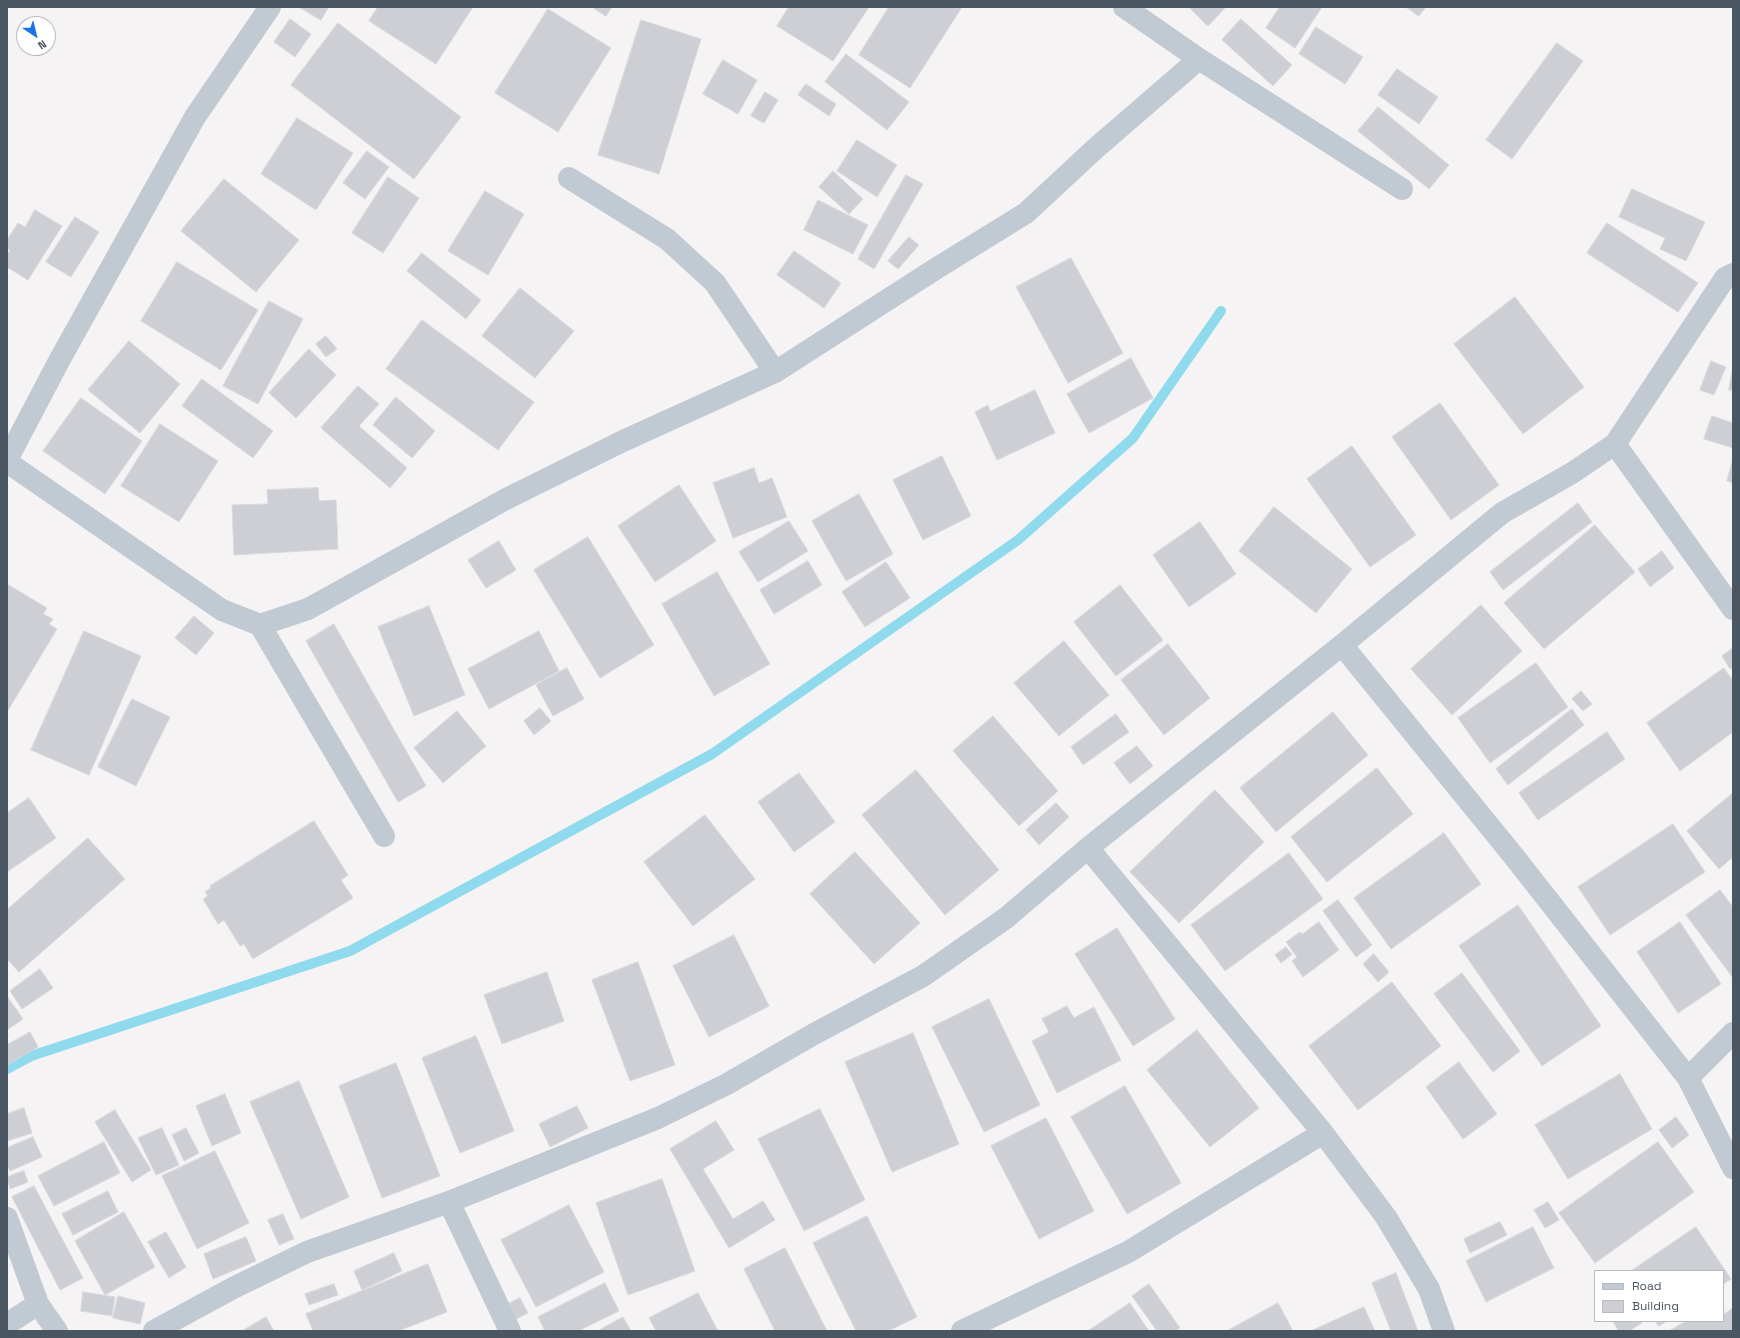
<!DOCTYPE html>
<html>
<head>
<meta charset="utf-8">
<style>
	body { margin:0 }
	#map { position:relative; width:1740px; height:1338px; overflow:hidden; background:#f5f3f3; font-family:"Space Grotesk",sans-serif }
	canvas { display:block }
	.frame { position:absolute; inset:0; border:8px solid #4a5661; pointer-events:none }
	.legend { position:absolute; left:1594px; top:1270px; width:130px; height:52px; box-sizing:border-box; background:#fff; border:1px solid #b7bbc0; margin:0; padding:5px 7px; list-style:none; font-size:12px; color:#4a5661 }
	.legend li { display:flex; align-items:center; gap:8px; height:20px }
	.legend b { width:20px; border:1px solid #b7bbc0 }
	.north { position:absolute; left:16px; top:16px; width:40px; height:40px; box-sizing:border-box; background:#fff; border:1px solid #b7bbc0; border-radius:50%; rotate:145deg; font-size:11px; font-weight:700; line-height:16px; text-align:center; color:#4a5661 }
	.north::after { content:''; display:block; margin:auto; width:14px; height:18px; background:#1a73e8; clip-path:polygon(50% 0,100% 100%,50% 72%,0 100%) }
</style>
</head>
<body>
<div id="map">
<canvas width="1740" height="1338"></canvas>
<div class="frame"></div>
<ul class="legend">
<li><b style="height:5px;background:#c1cad2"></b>Road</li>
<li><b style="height:11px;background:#cdcfd5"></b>Building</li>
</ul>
<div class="north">N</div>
</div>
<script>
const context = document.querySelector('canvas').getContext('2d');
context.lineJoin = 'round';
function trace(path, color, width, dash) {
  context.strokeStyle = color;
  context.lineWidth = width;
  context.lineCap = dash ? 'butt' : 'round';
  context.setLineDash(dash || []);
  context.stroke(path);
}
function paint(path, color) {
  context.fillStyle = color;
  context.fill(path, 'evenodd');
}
trace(new Path2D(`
	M7 1069 31 1056 350 951 712 754 1018 540 1133 438 1221 311`), '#90daee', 10);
const building = new Path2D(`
	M299 7H327L328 8 321 20Z
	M378 7H473L436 64 369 21Z
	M592 7H612L606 16Z
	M789 7H869L833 61 777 26Z
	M889 7H962L910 88 859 55Z
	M1189 7H1226L1208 26Z
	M1280 7H1322L1295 48 1266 28Z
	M1406 7H1426L1419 16Z
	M548 9 611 48 558 132 495 93Z
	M290 19 311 34 295 57 274 42Z
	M1241 19 1292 65 1273 86 1222 40Z
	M641 20 701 39 659 174 598 155Z
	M338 23 461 117 414 179 291 85Z
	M1316 27 1363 57 1345 84 1299 54Z
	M1557 43 1583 61 1512 159 1486 140Z
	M846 54 909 102 887 130 825 82Z
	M723 60 757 80 738 114 703 94Z
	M1397 69 1438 97 1419 124 1378 95Z
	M806 84 836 104 829 116 798 95Z
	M765 92 778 100 764 123 751 116Z
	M1378 107 1449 165 1429 189 1358 131Z
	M297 118 353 153 316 210 261 174Z
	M857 140 897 165 877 197 837 171Z
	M367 151 389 167 365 199 343 183Z
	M833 171 863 199 849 214 819 187Z
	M906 175 923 184 874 269 858 259Z
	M388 177 419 198 383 253 352 233Z
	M224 179 299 240 256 292 181 231Z
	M1632 189 1705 222 1686 261 1660 249 1665 238 1619 217Z
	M485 191 524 214 488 275 448 251Z
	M818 200 868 225 853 254 804 230Z
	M35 210 62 226 28 280 7 267V255L10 250 7 248V240L18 223 25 227Z
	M75 217 99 232 71 277 46 262Z
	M1607 223 1698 283 1678 312 1587 253Z
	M909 237 919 245 898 269 888 261Z
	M794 251 841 283 824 308 777 275Z
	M422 253 481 300 466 319 407 271Z
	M1071 258 1123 353 1068 383 1016 287Z
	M177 262 258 310 221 370 141 321Z
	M520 288 574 331 535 378 482 336Z
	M1515 297 1584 387 1523 434 1454 344Z
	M269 301 303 319 258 404 223 386Z
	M422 320 534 402 498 450 386 369Z
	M326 336 337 349 326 357 316 344Z
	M129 341 180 384 140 433 88 390Z
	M309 349 336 375 296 418 269 393Z
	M1131 358 1153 398 1089 433 1067 394Z
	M1711 361 1726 367 1714 395 1700 390Z
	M1733 367V390H1729Z
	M202 379 273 431 253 458 182 406Z
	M358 386 379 404 359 426 407 468 390 488 321 428Z
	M1035 390 1055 433 997 460 975 412 988 405 990 411Z
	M396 397 435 431 412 458 373 425Z
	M81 398 142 441 105 494 43 451Z
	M1440 403 1499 485 1451 520 1392 437Z
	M1712 416 1733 423V448L1704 439Z
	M160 424 218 461 179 522 121 486Z
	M1352 446 1416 535 1370 567 1307 479Z
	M942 456 971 516 923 540 893 480Z
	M1733 459V483L1727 481Z
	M754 468 759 483 772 478 787 517 733 538 713 483Z
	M679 485 716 541 655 582 618 526Z
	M318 488 319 501 336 500 338 549 234 555 232 505 268 504 267 490Z
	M859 494 893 554 846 581 812 521Z
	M1578 503 1592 522 1503 590 1490 572Z
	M1274 507 1352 569 1316 613 1239 551Z
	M789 521 808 551 758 582 739 552Z
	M1200 522 1236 574 1189 607 1153 555Z
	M1595 525 1635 572 1544 649 1504 603Z
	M588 537 654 645 600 678 534 570Z
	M499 541 516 570 486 588 468 560Z
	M1662 551 1674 568 1650 587 1638 569Z
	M808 561 822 585 774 614 760 590Z
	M886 562 910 598 865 627 842 592Z
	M717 572 770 664 714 696 662 604Z
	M7 584 47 608 43 614 53 619 49 624 57 629 7 712Z
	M1120 585 1163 640 1116 676 1074 622Z
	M1481 605 1522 651 1452 715 1411 669Z
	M429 606 465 695 414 716 378 627Z
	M194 616 214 633 196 655 175 638Z
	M334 624 426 786 398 802 306 641Z
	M84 631 141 656 89 775 31 750Z
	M539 631 559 671 489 709 468 669Z
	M1064 641 1109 695 1059 736 1014 683Z
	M1168 644 1210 698 1164 735 1121 680Z
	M1733 648V667L1730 669 1722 656Z
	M1536 663 1568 707 1490 763 1458 718Z
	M567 668 584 699 553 716 536 685Z
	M1724 668 1733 681V732L1680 771 1647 723Z
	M1581 691 1592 704 1583 711 1572 699Z
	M132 699 170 717 136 786 98 767Z
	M540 708 551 721 534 735 524 721Z
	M1572 709 1584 725 1508 785 1496 769Z
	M457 711 486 746 443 783 414 748Z
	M1333 712 1368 755 1276 832 1240 788Z
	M1116 714 1129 732 1083 765 1071 747Z
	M993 716 1058 791 1019 826 953 751Z
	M1607 732 1625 759 1538 820 1519 793Z
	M1137 746 1153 766 1130 784 1114 763Z
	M1377 768 1413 814 1327 882 1291 837Z
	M916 770 999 870 945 915 862 815Z
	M799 773 835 822 794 852 758 802Z
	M1215 790 1264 842 1179 923 1130 872Z
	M1733 793V857L1719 869 1687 831Z
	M29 798 56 838 7 872V813Z
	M1056 803 1069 817 1039 845 1026 830Z
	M705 815 755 879 693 926 644 862Z
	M314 821 348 875 341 880 353 898 253 959 244 944 240 946 224 920 218 924 203 899 208 896 205 892 211 888 210 886Z
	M1673 824 1705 872 1610 935 1578 887Z
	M1444 833 1481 884 1391 949 1354 898Z
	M88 838 125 879 19 972 7 959V910Z
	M855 852 920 923 874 964 810 894Z
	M1289 853 1323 899 1225 971 1191 925Z
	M1720 890 1733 907V978L1686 915Z
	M1338 900 1372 945 1356 957 1323 911Z
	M1518 905 1601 1026 1542 1066 1459 946Z
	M1319 922 1339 950 1303 977 1292 961 1297 957 1286 942 1300 932 1302 934Z
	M1680 922 1721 984 1678 1013 1637 952Z
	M1117 928 1175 1019 1133 1046 1075 954Z
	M734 935 769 1006 709 1037 673 966Z
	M1286 947 1292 954 1281 963 1275 955Z
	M1374 954 1389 972 1378 982 1363 964Z
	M638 962 675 1065 630 1081 592 980Z
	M40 969 53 988 22 1009 10 991Z
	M547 972 564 1021 502 1044 484 995Z
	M1462 973 1520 1051 1493 1072 1434 994Z
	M1392 982 1441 1046 1358 1110 1309 1046Z
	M7 996 23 1019 7 1030Z
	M989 999 1040 1105 984 1132 932 1027Z
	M1067 1006 1074 1018 1094 1007 1121 1060 1057 1093 1032 1041 1049 1032 1042 1019Z
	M1197 1030 1259 1108 1210 1147 1147 1070Z
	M30 1032 38 1047 7 1065V1045Z
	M913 1033 959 1144 892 1172 845 1062Z
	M476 1036 514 1131 460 1153 422 1058Z
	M1459 1062 1497 1114 1463 1139 1426 1087Z
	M396 1063 440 1176 382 1198 339 1086Z
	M1620 1074 1652 1129 1568 1179 1535 1125Z
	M299 1081 349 1197 301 1219 250 1102Z
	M1125 1086 1181 1183 1127 1214 1071 1117Z
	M225 1094 241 1133 212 1146 196 1106Z
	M577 1106 588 1128 550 1147 539 1124Z
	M24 1108 32 1133 7 1141V1114Z
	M820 1109 865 1200 804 1231 758 1139Z
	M115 1110 151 1170 132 1182 95 1122Z
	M1676 1117 1689 1135 1672 1148 1659 1130Z
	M1046 1118 1094 1211 1039 1239 991 1146Z
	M716 1121 734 1150 703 1169 733 1219 763 1201 775 1220 729 1248 670 1149Z
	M162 1128 179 1165 156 1175 138 1138Z
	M186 1128 199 1153 184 1161 172 1135Z
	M33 1137 42 1157 10 1171 7 1164V1148Z
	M104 1142 120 1173 54 1206 38 1176Z
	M1658 1142 1694 1192 1595 1263 1559 1213Z
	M215 1151 249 1223 197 1249 162 1176Z
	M24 1171 28 1182 10 1189 7 1177Z
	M662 1179 695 1271 628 1295 596 1203Z
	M34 1186 83 1278 60 1290 12 1197Z
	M108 1191 118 1212 73 1235 62 1214Z
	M1548 1202 1559 1220 1545 1228 1534 1210Z
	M569 1205 604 1272 536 1307 501 1240Z
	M124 1212 155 1267 105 1295 75 1241Z
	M283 1214 294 1239 279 1245 268 1220Z
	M867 1216 917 1317 888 1331H856L813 1243Z
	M1500 1222 1507 1235 1470 1253 1464 1239Z
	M1533 1227 1554 1268 1486 1302 1466 1261Z
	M1696 1227 1731 1279 1723 1284V1271H1631Z
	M166 1232 186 1267 169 1278 148 1242Z
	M246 1237 256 1261 213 1279 204 1254Z
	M785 1248 827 1331H775L744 1269Z
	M394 1253 402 1271 362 1290 354 1271Z
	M428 1264 447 1312 398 1331H313L306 1314Z
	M1396 1273 1418 1331H1391L1372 1283Z
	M605 1283 619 1311 578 1331H545L538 1317Z
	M334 1284 338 1295 309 1305 305 1294Z
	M1149 1284 1180 1328 1175 1331H1157L1132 1296Z
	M83 1292 115 1297 112 1316 81 1311Z
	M698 1293 718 1331H656L649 1318Z
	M118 1296 145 1303 140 1324 113 1318Z
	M520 1298 528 1313 514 1320 506 1305Z
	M1130 1303 1149 1331H1088Z
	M1278 1303 1293 1331H1227Z
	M1364 1307 1375 1331H1311Z
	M1733 1308V1331H1669L1686 1321H1723V1312L1724 1314Z
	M266 1317 274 1331H242Z
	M623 1317 631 1331H598Z
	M1613 1321H1641L1642 1323 1629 1331H1619Z
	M1655 1321H1667L1659 1326Z`);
paint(building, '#cdcfd5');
trace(building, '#d7d9de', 1);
trace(new Path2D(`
	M1124 7 1199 59 1402 189
	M569 178 667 239 715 283 775 372
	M1615 444 1733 609
	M7 460 60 359 195 117 270 7
	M7 462 222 610 260 625 384 836
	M260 625 308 609 506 499 623 441 775 372 937 268 1026 213 1096 148 1199 59
	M1342 645 1512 854 1688 1078 1733 1168
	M1088 848 1323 1133 1386 1217 1429 1289 1444 1331
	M1688 1078 1733 1033
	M449 1202 510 1331
	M7 1218 38 1304 57 1331
	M7 1324 38 1304
	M154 1331 233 1288 307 1252 449 1202 658 1118 727 1084 814 1034 923 976 1006 918 1088 848 1342 645 1502 513 1572 473 1615 444 1725 278 1733 274
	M962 1331 1128 1252 1323 1133`), '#c1cad2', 22);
</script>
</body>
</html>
